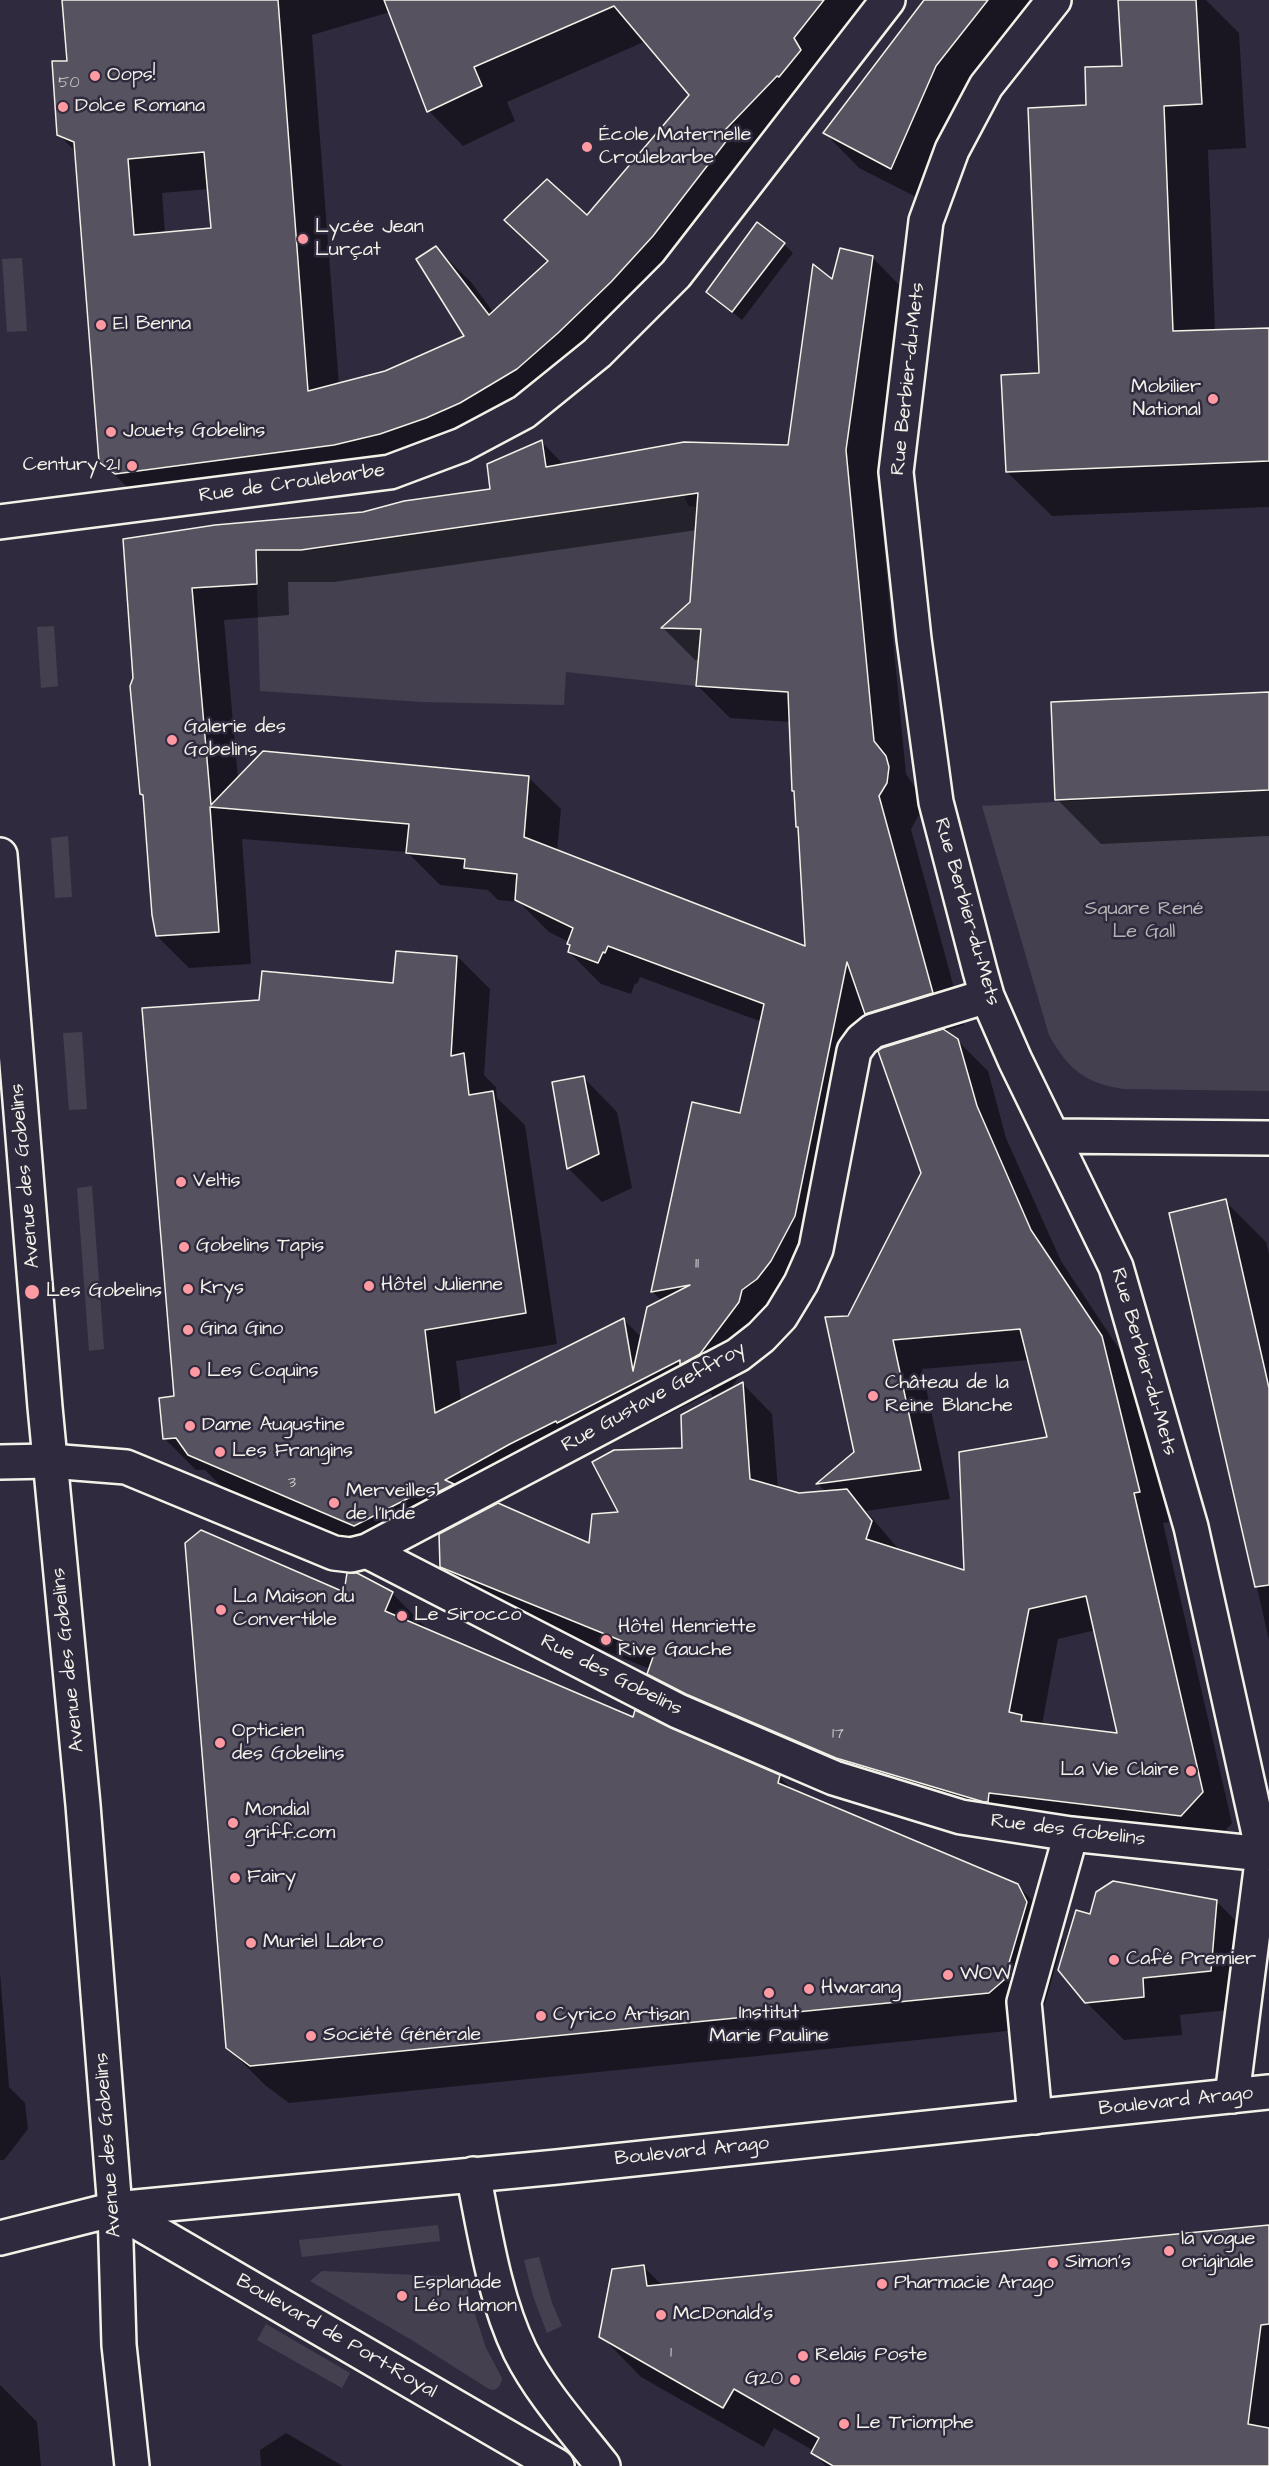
<!DOCTYPE html>
<html>
<head>
<meta charset="utf-8">
<style>
	body { margin:0 }
	canvas { display:block; background:#2f2a3d }
</style>
</head>
<body>
<canvas width="1269" height="2466"></canvas>
<script>
const context = document.querySelector('canvas').getContext('2d');
context.lineJoin = 'round';
function paint(path, color) {
  context.fillStyle = color;
  context.fill(path, 'evenodd');
}
function trace(path, color, width, dash) {
  context.strokeStyle = color;
  context.lineWidth = width;
  context.lineCap = dash ? 'butt' : 'round';
  context.setLineDash(dash || []);
  context.stroke(path);
}
function write(font, color, halo, rows, align = 'center') {
  context.font = font + ' "Architects Daughter",sans-serif';
  context.lineWidth = 5;
  context.setLineDash([]);
  context.textBaseline = 'middle';
  context.strokeStyle = halo;
  context.fillStyle = color;
  for (const [text, x, y, turn = 0] of rows) {
    context.save();
    context.translate(x, y);
    context.rotate((+turn || 0) * Math.PI / 180);
    context.textAlign = isNaN(turn) ? turn : align;
    if (halo) context.strokeText(text, 0, 0);
    context.fillText(text, 0, 0);
    context.restore();
  }
}
paint(new Path2D(`
	M22 258 27 331 7 332 2 259Z
	M684 495 688 506 697 507 690 602 701 629 696 686 566 672 564 705 422 702 260 691 255 521 293 518V550H314Z
	M54 626 58 686 41 688 37 627Z
	M1269 790V1091L1123 1089C1085 1083 1068 1069 1049 1035L982 806Z
	M68 836 72 897 55 898 51 838Z
	M82 1032 87 1109 69 1110 63 1033Z
	M92 1186 104 1349 89 1351 77 1188Z
	M438 2225 440 2241 302 2257 299 2240Z
	M539 2257 552 2303 562 2326 547 2333 533 2296 524 2260Z
	M322 2271 463 2277 486 2348 502 2378C501 2386 497 2392 489 2389L410 2339 310 2281Z
	M266 2324 350 2373 342 2388 257 2340Z`), '#454050');
paint(new Path2D(`
	M64 0H887L593 367 369 479 136 496 101 461 76 152 59 135 69 62ZM390 12 429 111 463 146 515 121 507 102 646 41 691 95 587 217 506 220 549 262 494 313 471 282 436 248 466 337 385 373 339 385 312 35ZM209 189 212 229 165 233 162 193Z
	M926 0H1049L926 202 859 168 825 133Z
	M1119 0H1206L1239 33 1246 148 1208 150 1215 331 1269 329V507L1052 516 1007 472 1041 375 1088 107 1124 67Z
	M784 244 793 253 742 320 708 292Z
	M872 257 904 290 878 483 906 774 917 790 921 800 919 815 911 829 964 1025 944 1031 957 1040 988 1071 1006 1138 1061 1261 1131 1367 1169 1522 1163 1523 1232 1823 1212 1846 1018 1831 679 1704 649 1674 650 1669 472 1597 441 1567 468 1520 465 1517 387 1558 222 1487 205 1470H196L164 1438 175 1397 260 1002 395 984 398 952 458 957 490 989 484 1075 496 1087 497 1098 525 1125 557 1344 456 1361 461 1401 624 1320 642 1338 662 1301 652 1291 742 1115 762 1022 640 977 637 984 635 983 631 994 601 984 569 952 571 946 569 942 549 932 519 902 498 900 488 890 440 885 407 852 242 839 251 964 189 968 157 936 145 797 141 793 124 540 363 513 492 490 542 442 564 465 789 446 833 281ZM697 530 692 603 663 628 695 660H700L698 686 730 718 791 722 797 827 800 830 806 948 557 852 561 809 528 777 238 779 224 620 289 615 288 582H334ZM874 1020 898 1045 922 1174 848 1318 855 1452 818 1484 827 1493 799 1495 778 1489 772 1414 743 1384 683 1450 590 1545 482 1513 479 1510 589 1452 591 1454 710 1393 713 1396 732 1386 771 1335ZM1029 1360 1049 1438 966 1572 901 1552 866 1511 950 1499 922 1369ZM1096 1630 1119 1734 1042 1725 1058 1639Z
	M1269 693V836L1101 844 1057 799Z
	M584 1078 617 1112 632 1188 602 1202 569 1169 554 1083Z
	M1225 1201 1266 1242 1269 1254V1640L1171 1214Z
	M392 1593 429 1631 634 1719 670 1730 779 1777 795 1792 1017 1885 1055 1923 1063 1940 1041 2018 1027 2029 289 2103 265 2085 227 2047 345 1594Z
	M1216 1901 1254 1939 1248 2008 1180 2015 1182 2035 1124 2040 1086 2002 1091 1916Z
	M0 1972 9 2087 25 2103 28 2129 4 2160H0Z
	M1269 2226V2466H826L813 2453 814 2451 774 2428 764 2447 641 2377 601 2336 644 2267 663 2286Z
	M0 2385 37 2422 41 2466H0Z
	M286 2433 343 2466H261L260 2450Z`), '#0007');
const building = new Path2D(`
	M62 0H278L308 391 385 371 464 336 416 259 436 246 489 315 548 261 504 220 547 179 587 215 689 95 614 6 474 67 482 86 427 112 384 0H824L794 38 801 50 779 77 777 76 726 129 731 135 653 236 611 282 558 333 517 369 460 403 426 418 380 434 334 445 115 474 99 462 74 142 57 135 52 61H67ZM204 152 211 228 134 235 128 159Z
	M924 0H988L936 66 891 169 823 133Z
	M1118 0H1196L1202 104 1164 106 1173 331 1269 328V461L1006 472 1001 375 1039 373 1028 108 1086 105 1085 67 1122 66Z
	M757 222 785 243 732 312 706 292Z
	M840 248 873 256 846 450 874 741 886 756 889 767 887 783 879 796 933 993 865 1014 847 962 795 1216 771 1261 757 1279 742 1290 739 1302 700 1354 680 1365V1360L557 1423 556 1421 510 1444 445 1480 454 1484 438 1492V1483L354 1526 188 1455 176 1438 163 1439 159 1398 174 1396 142 1008 259 1000 262 971 393 983 396 951 457 956 451 1056 464 1053 469 1095 493 1091 526 1313 425 1330 435 1413 624 1318 633 1371 647 1307 690 1285 651 1292 692 1102 740 1113 764 1004 608 946 605 953 603 952 598 963 568 952 570 945 567 944 573 928 515 900 517 874 464 868 465 859 406 853 409 824 210 807 219 932 156 936 152 915 143 795 140 794 130 686 133 678 123 539 215 525 363 512 404 501 490 489 487 464 542 440 546 467 684 442 788 445 813 264 832 279ZM698 493 690 602 661 628 701 629 696 686 788 692 792 791H794L796 827H798L805 946 524 837 529 776 263 751 211 805 192 588 257 584 256 550H301Z
	M1269 692V790L1055 800 1051 702Z
	M943 1029 958 1039 977 1106 1031 1230 1102 1336 1140 1492 1134 1493 1203 1792 1181 1816 989 1793 988 1802H984L836 1758 686 1694 647 1674 654 1654 440 1567 439 1534 498 1503 589 1543 592 1514 618 1512 592 1462 614 1450 682 1448 681 1415 743 1382 750 1479 799 1493 847 1489 872 1521 866 1539 964 1570 959 1452 1047 1437 1020 1329 893 1340 921 1470 816 1484 854 1452 825 1317 848 1316 921 1173 878 1051 882 1048ZM1086 1596 1117 1733 1021 1721 1022 1715 1009 1712 1029 1609Z
	M584 1076 599 1154 567 1169 552 1082Z
	M1226 1199 1269 1388V1585L1255 1587 1169 1213Z
	M201 1530 344 1592 347 1573H357L393 1592 385 1611 633 1717 635 1710 671 1728 780 1775 778 1783 1018 1884 1027 1902 1004 1980 989 1993 250 2066 226 2048 185 1543Z
	M1113 1881 1217 1900 1211 1971 1143 1978 1144 1997 1085 2003 1058 1970 1076 1910 1090 1914 1096 1892Z
	M1269 2225V2324L1261 2325 1248 2424 1269 2428V2466H833L811 2453 819 2438 734 2389 723 2408 599 2337 612 2269 644 2265 647 2286Z`);
paint(building, '#56525f');
trace(building, '#f4f1e8', 1.5);
const minor = new Path2D(`
	M1054 0 986 86 952 150 926 221 896 472 914 639 936 802 980 971 987 996 1015 1060 1116 1267 1191 1527 1269 1879
	M0 522 390 472 462 445 524 412 597 353 676 274 888 0
	M1053 1136 1269 1138
	M0 1462 50 1461 126 1467 334 1553 351 1555 367 1551 738 1355 761 1337 781 1316 801 1283 816 1249 854 1051 862 1040 873 1031 987 996
	M367 1551 678 1711 834 1778 961 1817 1071 1834 1263 1854
	M1232 2096 1263 1854
	M1035 2117 1024 2002 1071 1834`);
const major = new Path2D(`
	M0 855 45 1407 83 1805 115 2209 119 2345 132 2466
	M473 2174C485 2233 494 2297 520 2351 541 2393 575 2430 603 2466
	M115 2209 557 2466
	M0 2238 115 2209 557 2167 1269 2092`);
trace(minor, '#f4f1e8', 38);
trace(major, '#f4f1e8', 38);
trace(minor, '#2f2a3d', 33);
trace(major, '#2f2a3d', 33);
for (const [x, y, r, color] of [
	[95,76,6,"#ff9aa2"],
	[63,107,6,"#ff9aa2"],
	[587,147,6,"#ff9aa2"],
	[303,239,6,"#ff9aa2"],
	[101,325,6,"#ff9aa2"],
	[1213,399,6,"#ff9aa2"],
	[111,432,6,"#ff9aa2"],
	[132,466,6,"#ff9aa2"],
	[172,740,6,"#ff9aa2"],
	[181,1182,6,"#ff9aa2"],
	[184,1247,6,"#ff9aa2"],
	[369,1286,6,"#ff9aa2"],
	[188,1289,6,"#ff9aa2"],
	[32,1292,8,"#ff9aa2"],
	[188,1330,6,"#ff9aa2"],
	[195,1372,6,"#ff9aa2"],
	[873,1396,6,"#ff9aa2"],
	[190,1426,6,"#ff9aa2"],
	[220,1452,6,"#ff9aa2"],
	[334,1503,6,"#ff9aa2"],
	[221,1610,6,"#ff9aa2"],
	[402,1616,6,"#ff9aa2"],
	[606,1640,6,"#ff9aa2"],
	[220,1743,6,"#ff9aa2"],
	[1191,1771,6,"#ff9aa2"],
	[233,1823,6,"#ff9aa2"],
	[235,1878,6,"#ff9aa2"],
	[251,1943,6,"#ff9aa2"],
	[1114,1960,6,"#ff9aa2"],
	[948,1975,6,"#ff9aa2"],
	[809,1989,6,"#ff9aa2"],
	[769,1993,6,"#ff9aa2"],
	[541,2016,6,"#ff9aa2"],
	[311,2036,6,"#ff9aa2"],
	[1169,2251,6,"#ff9aa2"],
	[1053,2263,6,"#ff9aa2"],
	[882,2284,6,"#ff9aa2"],
	[402,2296,6,"#ff9aa2"],
	[661,2315,6,"#ff9aa2"],
	[803,2356,6,"#ff9aa2"],
	[795,2380,6,"#ff9aa2"],
	[844,2424,6,"#ff9aa2"]
]) {
  const dot = new Path2D();
  dot.arc(x, y, r, 0, 2 * Math.PI);
  context.fillStyle = color;
  context.fill(dot);
  trace(dot, '#2f2a3d', 2);
}
write('16px', '#ccc9c6', null, [
	["50",69,84],
	["11",697,1265],
	["3",292,1484],
	["17",838,1735],
	["1",671,2354]
]);
write('20px', '#f4f1e8', '#2f2a3d', [
	["Oops!",107,76],
	["Dolce Romana",75,107],
	["École Maternelle",599,136],
	["Croulebarbe",599,159],
	["Lycée Jean",315,228],
	["Lurçat",315,251],
	["El Benna",113,325],
	["Mobilier",1201,388,"right"],
	["National",1201,411,"right"],
	["Jouets Gobelins",123,432],
	["Century 21",120,466,"right"],
	["Galerie des",184,728],
	["Gobelins",184,751],
	["Veltis",193,1182],
	["Gobelins Tapis",196,1247],
	["Hôtel Julienne",381,1286],
	["Krys",200,1289],
	["Les Gobelins",46,1292],
	["Gina Gino",200,1330],
	["Les Coquins",207,1372],
	["Château de la",885,1384],
	["Reine Blanche",885,1407],
	["Dame Augustine",202,1426],
	["Les Frangins",232,1452],
	["Merveilles",346,1492],
	["de l'Inde",346,1515],
	["La Maison du",233,1598],
	["Convertible",233,1621],
	["Le Sirocco",414,1616],
	["Hôtel Henriette",618,1628],
	["Rive Gauche",618,1651],
	["Opticien",232,1732],
	["des Gobelins",232,1755],
	["La Vie Claire",1179,1771,"right"],
	["Mondial",245,1811],
	["griff.com",245,1834],
	["Fairy",247,1878],
	["Muriel Labro",263,1943],
	["Café Premier",1126,1960],
	["WOW",960,1975],
	["Hwarang",821,1989],
	["Institut",769,2014,"center"],
	["Marie Pauline",769,2037,"center"],
	["Cyrico Artisan",553,2016],
	["Société Générale",323,2036],
	["la vogue",1181,2240],
	["originale",1181,2263],
	["Simon's",1065,2263],
	["Esplanade",414,2284],
	["Léo Hamon",414,2307],
	["Pharmacie Arago",894,2284],
	["McDonald's",673,2315],
	["Relais Poste",815,2356],
	["G20",783,2380,"right"],
	["Le Triomphe",856,2424]
], 'left');
write('20px', '#f4f1e8', '#2f2a3d', [
	["Rue Berbier-du-Mets",909,379,-84],
	["Rue de Croulebarbe",292,484,-8],
	["Rue Berbier-du-Mets",966,912,74],
	["Avenue des Gobelins",26,1176,-95],
	["Rue Berbier-du-Mets",1143,1362,74],
	["Rue Gustave Geffroy",654,1398,-29],
	["Avenue des Gobelins",69,1660,-96],
	["Rue des Gobelins",611,1676,27],
	["Rue des Gobelins",1068,1831,7],
	["Boulevard Arago",1176,2102,-6],
	["Avenue des Gobelins",109,2145,-94],
	["Boulevard Arago",692,2152,-6],
	["Boulevard de Port-Royal",336,2337,30]
]);
write('20px', '#b7b3b3', '#2f2a3d', [
	["Square René",1144,910],
	["Le Gall",1144,933]
]);
</script>
</body>
</html>
